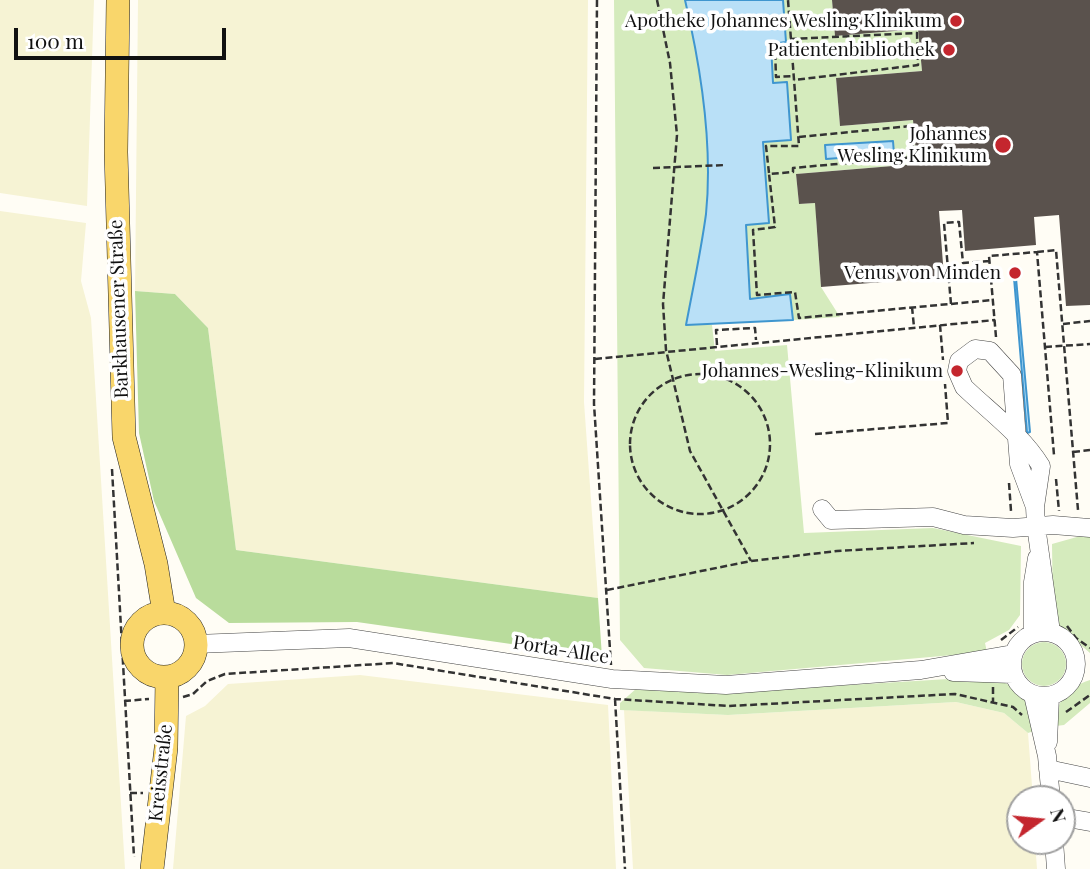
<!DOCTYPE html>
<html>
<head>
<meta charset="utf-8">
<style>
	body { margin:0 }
	#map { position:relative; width:1090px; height:869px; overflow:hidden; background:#fffdf5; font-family:"Playfair Display",serif }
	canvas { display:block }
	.north { position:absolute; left:1006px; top:785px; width:70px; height:70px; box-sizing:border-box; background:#fff; border:2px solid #a0a0a0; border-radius:50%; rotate:75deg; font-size:19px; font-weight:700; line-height:28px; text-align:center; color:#111 }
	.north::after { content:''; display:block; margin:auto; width:24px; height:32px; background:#c4262e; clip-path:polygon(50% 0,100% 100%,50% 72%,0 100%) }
	.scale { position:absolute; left:14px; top:28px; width:212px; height:32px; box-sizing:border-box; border:4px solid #111; border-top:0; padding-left:9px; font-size:21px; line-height:24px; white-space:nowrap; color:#111; -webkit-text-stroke:5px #fff; paint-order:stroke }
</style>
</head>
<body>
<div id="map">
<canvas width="1090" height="869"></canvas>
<div class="north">N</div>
<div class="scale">100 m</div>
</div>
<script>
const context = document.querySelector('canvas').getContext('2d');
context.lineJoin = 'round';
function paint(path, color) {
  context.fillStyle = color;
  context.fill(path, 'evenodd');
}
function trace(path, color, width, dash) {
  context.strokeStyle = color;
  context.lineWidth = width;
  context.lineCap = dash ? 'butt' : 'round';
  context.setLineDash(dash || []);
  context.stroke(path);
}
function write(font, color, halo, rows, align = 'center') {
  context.font = font + ' "Playfair Display",serif';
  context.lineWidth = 7;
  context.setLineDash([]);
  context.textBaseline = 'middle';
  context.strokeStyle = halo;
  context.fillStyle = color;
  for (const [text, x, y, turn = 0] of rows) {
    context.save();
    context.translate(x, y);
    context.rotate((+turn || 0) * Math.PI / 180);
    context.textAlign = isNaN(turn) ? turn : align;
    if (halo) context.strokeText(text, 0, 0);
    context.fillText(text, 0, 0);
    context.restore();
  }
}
paint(new Path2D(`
	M0 0H94L87 206 0 193Z
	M138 0H588L584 402 598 598 236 550 208 328 175 294 135 291Z
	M0 211 86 223 81 281 91 318 125 869H0Z
	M360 675 608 705 616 869H173L186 716 205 706 228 684Z
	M956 702 1004 713 1028 733 1033 799H1020V841H1035L1037 869H633L624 710 728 715Z`), '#f6f3d4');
paint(new Path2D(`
	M614 0H685C701 68 713 143 706 214 702 251 693 288 686 325H712L715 351 787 345 804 533 933 528 1021 546 1020 615 1009 630 985 643 987 652 727 675 644 668 620 640Z
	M783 0H832L835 36 918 29 922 71 836 78 840 126 913 120 917 164 796 174 799 204 830 202 816 218 821 287 840 317 793 320 789 294 750 300 746 224 769 222 763 142 791 140 787 82 773 83 771 44 786 42Z
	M1084 535 1090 536V653L1055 623 1053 617 1052 544Z
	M1022 664a22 22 0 1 1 44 0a22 22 0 1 1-44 0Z
	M981 677C1021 684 1025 693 1034 731L1028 733 1004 713 956 702 728 715 620 710V703L637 688 719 693Z
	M1090 680V703L1064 725 1056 726C1056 701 1066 688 1090 680Z`), '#d5ebbd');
paint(new Path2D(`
	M135 291 175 294 208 328 236 550 598 598 602 657 357 622 229 623 196 598 154 501 139 433Z`), '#b9dc9c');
const water = new Path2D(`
	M685 0H783L786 42 771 44 773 83 787 82 791 140 763 142 769 223 746 225 750 299 790 294 793 320 686 325C693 288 701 251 706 214 713 144 701 68 685 0Z
	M893 141 894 154 826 159 825 145Z
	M1013 267 1020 272 1016 278 1030 432 1027 433 1014 278 1009 274Z`);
paint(water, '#b9e0f7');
trace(water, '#3f96cf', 2);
paint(new Path2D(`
	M832 0H1090V305L1066 306 1059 215 1034 217 1036 245 965 251 962 210 939 211 944 277 821 287 815 203 799 204 796 174 917 164 913 120 840 126 836 78 922 71 918 29 835 36Z`), '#5a524d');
const minor = new Path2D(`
	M1035 507 1019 464 1012 375 990 351 975 349 959 361 957 371 964 387C990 412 1022 435 1041 466L1035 507 1036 526 1051 632
	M822 509 831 520 933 517 964 525 1013 528 1053 525 1090 528
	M1012 664a32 32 0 1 1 64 0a32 32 0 1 1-64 0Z
	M1033 633V582L1037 558
	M196 644 349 638 612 679 726 685 921 670 1013 654
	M953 672 1013 674
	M1033 695 1047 756 1051 799
	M1048 742 1050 696
	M1048 769 1090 778
	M1062 817 1090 822
	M1054 841 1056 869`);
const major = new Path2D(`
	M118 0 116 152 124 437 156 564 164 613
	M132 645a32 32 0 1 1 64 0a32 32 0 1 1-64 0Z
	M152 869 166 748 167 677`);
trace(minor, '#444', 19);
trace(major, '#222', 24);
trace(new Path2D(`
	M597 0 594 404 611 665
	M657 0 670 63 677 135 663 304 666 350 690 451 751 561
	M790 39 917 33 918 65 794 80
	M791 47 775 48 776 77 794 76
	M799 137 911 126 914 157 793 168V172L769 174 775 227 753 230 757 295 795 292 799 318 993 300
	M653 168 726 165
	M769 173 766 146H799L788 0
	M1037 252 1056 250 1078 510
	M951 304 944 223 959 222 963 263 990 261
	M912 307 914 327
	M1063 324 1090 321
	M940 325 943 360
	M996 337 989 256 1037 252 1054 455
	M717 345 716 330 755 328 756 340
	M1045 347 1090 344
	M595 359 995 320
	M630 444a70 70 0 1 1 140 0a70 70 0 1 1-140 0Z
	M815 434 948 423 945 384
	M1073 452 1090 450
	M112 469 134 857
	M1056 479 1059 511
	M1009 483 1011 511
	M607 590 751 561 837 551 974 543
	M1067 626 1076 638 1090 648
	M1001 640 1018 627
	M993 687V702
	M183 697 193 694 207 681 225 674 393 663 615 699 729 706 955 694 1013 707 1022 715
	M615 699 625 869
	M124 701 149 699
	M1066 712 1090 695
	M130 793H143`), '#333', 2.5, [7, 3.5]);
trace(minor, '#fff', 18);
trace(major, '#f9d66b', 23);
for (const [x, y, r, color] of [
	[956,21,7,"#c4262e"],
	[949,50,7,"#c4262e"],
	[1003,145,9,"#c4262e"],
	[1015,273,7,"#c4262e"],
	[957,371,7,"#c4262e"]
]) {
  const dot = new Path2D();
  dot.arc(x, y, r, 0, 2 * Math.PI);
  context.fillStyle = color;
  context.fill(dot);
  trace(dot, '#fff', 2.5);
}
write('19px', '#111', '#fff', [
	["Apotheke Johannes Wesling Klinikum",942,21],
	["Patientenbibliothek",935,50],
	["Johannes",987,134],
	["Wesling Klinikum",987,156],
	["Venus von Minden",1001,273],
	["Johannes-Wesling-Klinikum",943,371]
], 'right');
write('19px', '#111', '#fff', [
	["Barkhausener Straße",119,309,-92],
	["Porta-Allee",561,650,9],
	["Kreisstraße",161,773,-84]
]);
</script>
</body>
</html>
